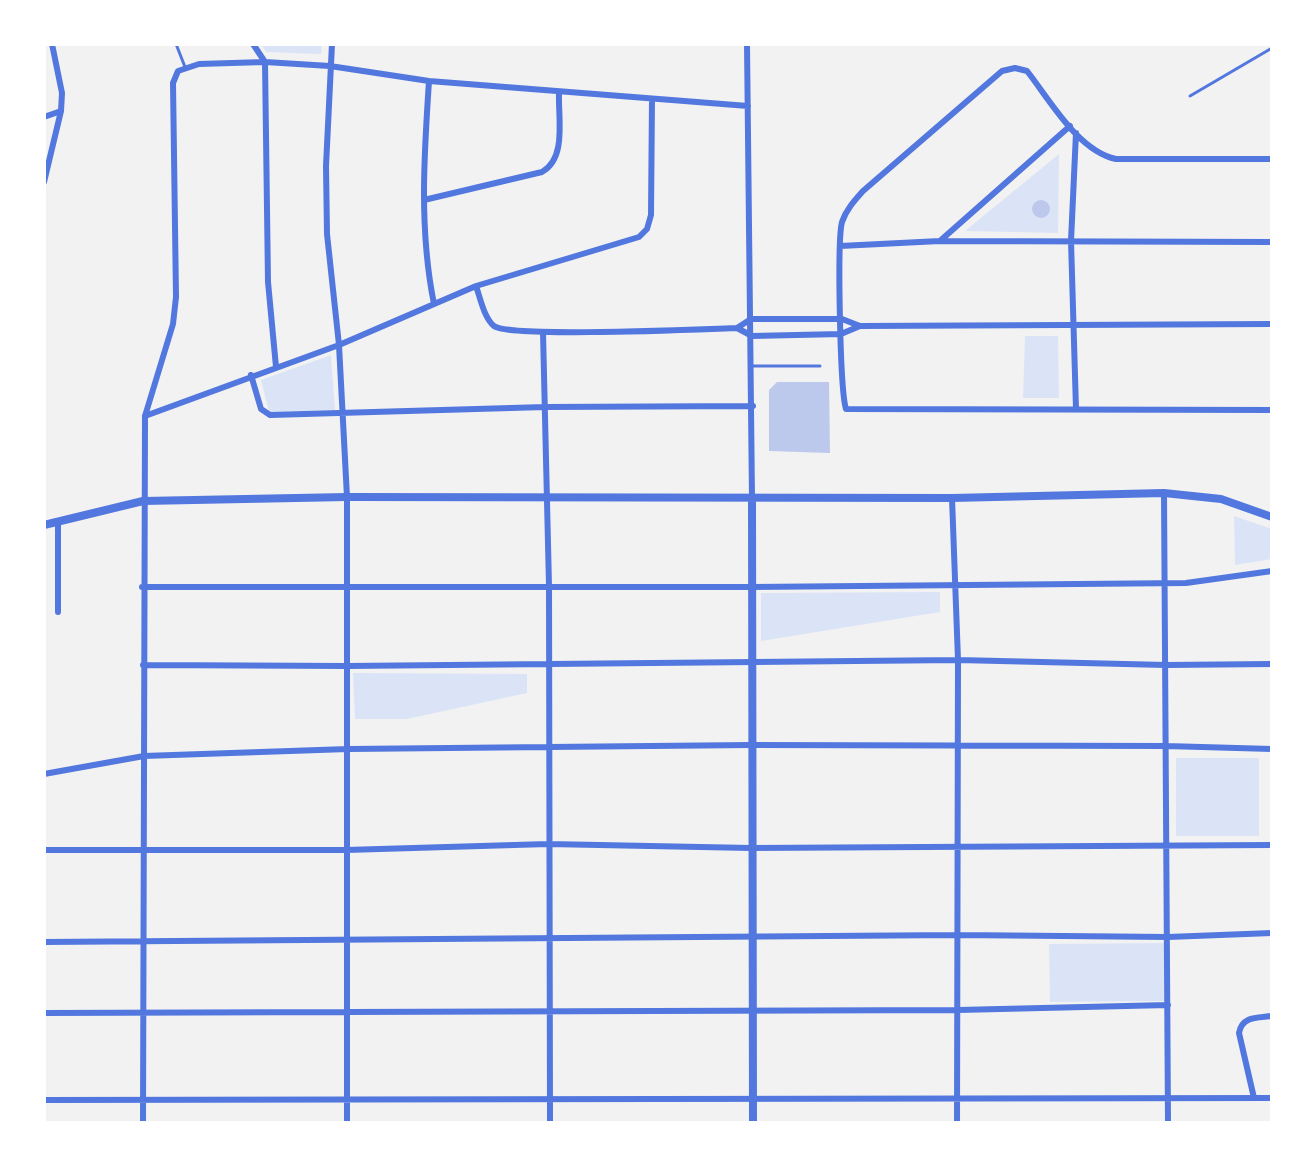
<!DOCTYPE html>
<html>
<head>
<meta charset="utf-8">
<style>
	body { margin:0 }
	#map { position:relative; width:1316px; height:1167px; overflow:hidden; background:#f2f2f2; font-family:Overpass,sans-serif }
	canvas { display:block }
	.frame { position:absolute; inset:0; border:46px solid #fff; pointer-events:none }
</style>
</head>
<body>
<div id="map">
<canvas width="1316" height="1167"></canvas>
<div class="frame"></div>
</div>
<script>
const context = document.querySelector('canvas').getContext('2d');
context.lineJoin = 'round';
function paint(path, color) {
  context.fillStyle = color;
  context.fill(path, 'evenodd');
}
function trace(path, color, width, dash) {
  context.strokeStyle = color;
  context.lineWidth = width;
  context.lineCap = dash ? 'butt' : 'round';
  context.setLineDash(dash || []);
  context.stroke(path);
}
paint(new Path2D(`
	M261 44H322L321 54 266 52Z
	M1059 154 1058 233 965 231Z
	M1025 336H1058L1059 398H1023Z
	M331 355 335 410 269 412 261 380Z
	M1234 516 1272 529V559L1235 565Z
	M940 592V612L761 641V593Z
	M353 673 527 674V693L407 719H355Z
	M1176 758H1259V836H1176Z
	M1164 943V1001L1050 1002 1049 944Z`), '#dbe4f7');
paint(new Path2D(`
	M1032 209a9 9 0 1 1 18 0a9 9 0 1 1-18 0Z
	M777 382H829L830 453 769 451V390Z`), '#bdc9ec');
trace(new Path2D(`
	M176 44 185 67
	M1190 96 1272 48
	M752 366H820`), '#5277de', 3);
trace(new Path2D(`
	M253 44 265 62 268 282 276 367
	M332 44 326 166 327 234 339 345 347 497V1123
	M747 44 752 498
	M429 81C424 155 419 230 434 304
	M44 117 61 111
	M1272 159H1116C1078 151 1050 100 1027 71L1015 68 1002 71 863 191C854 201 846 210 842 222 837 241 840 390 846 409L1272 410
	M44 182 61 111 62 93 52 44
	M424 200 542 172C567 158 558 118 559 93
	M941 240 1070 126
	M840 246 940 241 1272 242
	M476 286C480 297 484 318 494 326 510 338 704 329 737 328L752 336 841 334 860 326
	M737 328 751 319H842L860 326 1272 324
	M543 332 549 586 550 1123
	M251 375 261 409 270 415 545 407 753 406
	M1076 409 1071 241 1076 133
	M145 416 339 345 476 286 639 237 647 229 651 215 652 99
	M1164 493 1168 1123
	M952 498 958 660 957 1123
	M58 521V612
	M142 587H752L1186 583 1272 571
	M143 665 347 666 958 660 1166 665 1272 664
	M44 774 144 756 348 749 751 745 1166 746 1272 749
	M44 850H346L548 844 751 848 1272 845
	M44 942 958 935 1168 937 1272 933
	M44 1013 958 1010 1168 1005
	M1254 1098 1239 1033C1242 1016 1257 1018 1272 1016
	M44 1100 1272 1098
	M143 1123 145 416 173 324 176 297 173 83 178 71 199 64 265 62 330 66 429 81 748 106`), '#5277de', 6);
trace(new Path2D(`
	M752 498 753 1123
	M44 525 143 501 347 497 952 498 1164 493 1221 499 1272 517`), '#5277de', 8);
</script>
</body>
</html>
